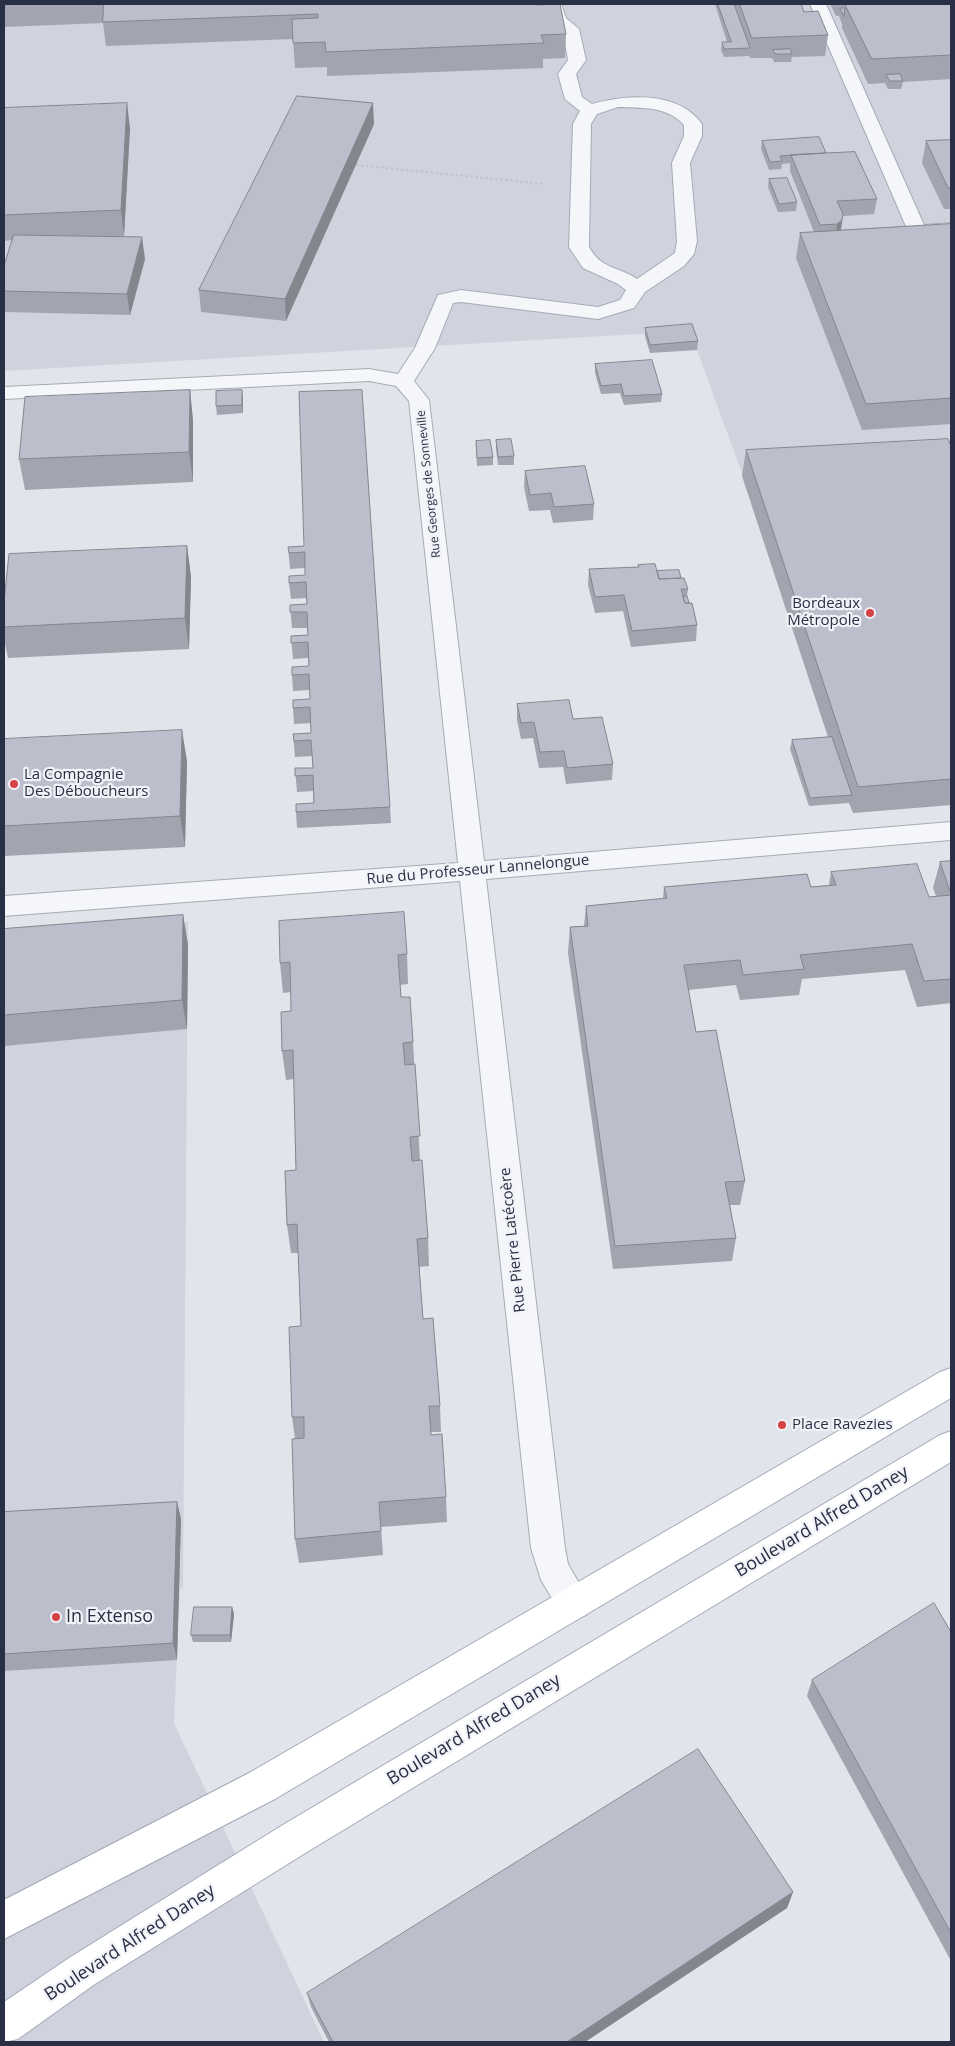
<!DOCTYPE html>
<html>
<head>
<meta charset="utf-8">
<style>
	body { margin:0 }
	#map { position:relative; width:955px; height:2046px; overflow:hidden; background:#e2e4eb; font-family:"Open Sans",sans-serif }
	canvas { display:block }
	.frame { position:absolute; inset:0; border:5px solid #292f44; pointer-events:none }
</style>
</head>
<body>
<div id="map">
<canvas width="955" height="2046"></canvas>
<div class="frame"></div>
</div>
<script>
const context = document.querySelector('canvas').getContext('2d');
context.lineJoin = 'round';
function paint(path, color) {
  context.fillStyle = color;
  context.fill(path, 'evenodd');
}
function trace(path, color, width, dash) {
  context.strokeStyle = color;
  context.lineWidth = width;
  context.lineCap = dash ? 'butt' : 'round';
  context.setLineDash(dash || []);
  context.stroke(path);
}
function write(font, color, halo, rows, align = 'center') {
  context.font = font + ' "Open Sans",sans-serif';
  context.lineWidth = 4.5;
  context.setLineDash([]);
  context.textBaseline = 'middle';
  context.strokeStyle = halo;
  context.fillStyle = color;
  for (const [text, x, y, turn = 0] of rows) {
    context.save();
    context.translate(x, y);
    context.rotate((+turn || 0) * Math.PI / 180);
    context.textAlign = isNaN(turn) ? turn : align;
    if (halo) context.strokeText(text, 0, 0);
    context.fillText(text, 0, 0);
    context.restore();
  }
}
paint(new Path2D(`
	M4 4H951V805L853 813 743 476 690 331 4 371Z
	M188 922 183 1588 180 1589 174 1723 324 2042H4V938Z`), '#d0d3dd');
const minor = new Path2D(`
	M545 4H561L566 18 579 29 586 60 576 74 582 97 592 104C627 94 679 91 702 124V136L690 163 697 241 694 254 684 266 645 292 634 308 598 319 461 302 453 303 435 348 414 381 429 400 484 861 951 822V840L486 879 565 1548 568 1564 591 1604 586 1615 574 1620 562 1615 541 1580 531 1548 460 881 4 916V896L458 863 409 401 396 386 369 381 4 399V387L369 369 398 374 415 348 438 295 461 290 598 307 620 300 626 290 618 284 583 268 569 247 573 124 580 111 565 99 558 74 568 60 563 31 550 20ZM618 107C642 108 667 106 684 125V136L672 163 677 241 675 253 637 279C618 266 602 270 589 247L591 124 597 114Z
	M810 4H826L924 225 951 223V235H910L908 231Z`);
const major = new Path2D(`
	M951 1368V1398L275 1799 4 1939V1900L249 1773 940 1372Z
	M951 1431V1462L307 1852 95 1984 18 2039 4 2042V2002L69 1958 281 1826 940 1435Z`);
trace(minor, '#a7aab6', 2);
trace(major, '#a0a7b7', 2);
trace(new Path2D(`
	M356 165 544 184`), '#c0c2ca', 2, [2.5, 2.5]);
paint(minor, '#f5f6f9');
paint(major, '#fff');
paint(new Path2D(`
	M4 4H535V5L566 34 565 58 543 59V68L327 76V67L295 68 293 39 106 46 103 23 4 27Z
	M715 4H801L804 12 828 35 825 56 792 57 791 62H774L772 58H750L749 56 724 57 721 50 722 42H727Z
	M830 4H951V79L903 82 901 89H888L885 83 868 84 842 28V24L839 16H836Z
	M4 108 130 128 124 236 108 237 145 259 130 315 4 312V266L13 240 4 241Z
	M374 124 286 321 201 312 199 290Z
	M951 140V209H944L922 163 926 141Z
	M762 141 826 153 877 199 874 214 843 216 841 230 951 224V424L862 430 796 258 800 233 814 232 790 171V163L782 164 781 169 769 170 761 149Z
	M769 179 797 202 796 211 778 212 768 187Z
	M645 328 698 341 697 350 650 353 645 336Z
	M595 364 662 394 661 402 624 405 620 393 601 394 595 373Z
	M190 390 193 421V482L25 490 19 459Z
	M243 398V413L217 415 216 406Z
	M496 440 514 456V465H498L496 448Z
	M476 441 493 457V465L477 466 476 449Z
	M951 446V805L853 813 849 803 809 806 790 749 792 740 828 737 742 476 746 450Z
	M525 471 594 504 593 520 553 523 550 510 529 511 524 487Z
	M187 546 191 577 189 649 8 658 4 639V601Z
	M304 546 390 807 391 823 297 828 296 812 314 803 313 791 297 792 295 768H313L312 756 295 757 293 734 311 733V723L294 724 293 708 310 699V690L293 691 292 675 309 666 308 658 293 659 291 636 308 635 307 628H292L290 605 307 604 306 598 291 599 289 583 305 575V568L290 569 288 547Z
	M589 569 657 571 681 578 688 589 687 596 697 625 696 641 631 647 623 611 595 613 588 585Z
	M517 704 573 719 613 764 612 780 566 784 563 767 539 768 533 738 521 739 517 720Z
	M4 739 187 761 185 847 4 856Z
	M951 861V1003L917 1007 905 970 802 979 799 995 740 1000 736 985 688 990 696 1032 745 1181 740 1205H730L736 1238 732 1261 613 1269 568 953 570 927 584 926 586 906 663 899 664 887H811L829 885 831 872 929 897 936 896 933 888 940 862Z
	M183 915 188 945 187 1029 4 1046V929Z
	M407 954 408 984 400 985 401 997 413 1042 420 1160 428 1238 429 1266 419 1267 423 1319 440 1406 441 1432H431V1435L446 1497 447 1522 381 1527 383 1555 299 1563 295 1539V1438L292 1417 301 1326 298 1253H291L287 1225 296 1170 294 1079 286 1080 282 1051 291 1011V992L283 993 280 963Z
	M177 1502 181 1519 177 1660 4 1671V1512Z
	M232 1607 234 1614 231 1642H193L191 1635Z
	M951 1632V1961L807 1696 812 1680Z
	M793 1892 787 1908 585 2042H329L311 2007 307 1993Z`), '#a2a4af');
paint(new Path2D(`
	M127 103 130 128 124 236 121 210Z
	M373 103 374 124 286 321 285 299Z
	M842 220 840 236 835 240 837 224Z
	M142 237 145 259 130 315 127 294Z
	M190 390 193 421V482L189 452Z
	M242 390 243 398V413L242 405Z
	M187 546 191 577 189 649 185 618Z
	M182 730 187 761 185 847 180 816Z
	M183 915 188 945 187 1029 182 1000Z
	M177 1502 181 1519 177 1660 173 1643Z
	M232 1607 234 1614 231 1642 230 1635Z
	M793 1892 787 1908 585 2042H567Z`), '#84868e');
const building = new Path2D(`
	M104 4H535V5L560 4 566 34 541 35 544 43 326 52 325 42 293 43 292 19 318 18V14L103 22Z
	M718 4H734L750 48 724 49 722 42H731Z
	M740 4H801L804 12 818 11 828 35 752 38Z
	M845 4H951V55L872 59Z
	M840 8H845L844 16Z
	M790 49 792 54H775L773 50Z
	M900 74 903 81H890L886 75Z
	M297 96 373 103 285 299 199 290Z
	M127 103 121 210 4 215V108Z
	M819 137 826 153 780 156 782 161 770 162 762 141Z
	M951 140V188H948L926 141Z
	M855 152 877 199 837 201 843 214 842 220 837 224 820 225 791 155Z
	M787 178 797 202 779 204 769 179Z
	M951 224V398L866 404 800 233Z
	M14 235 142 237 127 294 4 291V266Z
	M692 324 698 341 650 345 645 328Z
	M652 360 662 394 624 396 621 384 601 386 595 364Z
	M190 390 189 452 19 459 25 397Z
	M242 390V405L216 406V391Z
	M362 390 390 807 296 812V804L314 803 313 775 295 776V768H313L311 740 294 741 293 734 311 733 310 707 293 708V700L310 699 309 674 292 675V667L309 666 308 642 291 643V636L308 635 307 612H290V605L307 604 306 582 289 583V576L305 575V552L289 553 288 547 304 546 299 392Z
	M511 439 514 456 498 457 496 440Z
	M948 439 951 446V779L858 787 746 450Z
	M490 440 493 457 477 458 476 441Z
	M585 466 594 504 554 507 551 493 530 495 525 471Z
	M187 546 185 618 4 627V601L9 554Z
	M655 564 659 579 684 578 688 589H681L685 603H692L697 625 632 631 624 595 595 597 589 569 639 567 638 565Z
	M679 570 681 578 659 579 657 571Z
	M687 596 689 603H685L683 597Z
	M569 700 573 719 602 717 613 764 567 768 564 751 540 752 534 722 521 723 517 704Z
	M182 730 180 816 4 826V739Z
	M832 737 852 795 810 798 792 740Z
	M951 861V894L940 862Z
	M917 864 929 897 951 895V979L924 981 912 944 800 955 804 969 743 975 740 960 684 965 696 1032 716 1030 745 1181 725 1182 736 1238 615 1246 570 927 588 926 586 906 667 898 664 887 807 874 811 887 836 885 831 872Z
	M404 912 407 954 398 955 401 997H410L413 1042 403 1043 405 1065 415 1064 420 1136 410 1137 412 1161 422 1160 428 1238 417 1239 423 1319 433 1318 440 1406H429L431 1435 442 1434 446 1497 379 1502 381 1531 295 1539 292 1439 304 1438V1417H292L289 1327 301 1326 297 1224 287 1225 285 1171 296 1170 293 1050 282 1051 281 1012 291 1011 290 962 280 963 279 921Z
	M183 915 182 1000 4 1015V929Z
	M177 1502 173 1643 4 1654V1512Z
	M934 1603 951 1632V1933L812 1680Z
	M194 1607H232L230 1635H191Z
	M698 1749 793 1892 567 2042H333L307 1993Z`);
paint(building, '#bcbfcb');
trace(building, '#84868e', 1);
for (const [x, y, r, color] of [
	[870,613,5,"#d54246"],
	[14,784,5,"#d54246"],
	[782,1425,5,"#d54246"],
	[56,1617,5,"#d54246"]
]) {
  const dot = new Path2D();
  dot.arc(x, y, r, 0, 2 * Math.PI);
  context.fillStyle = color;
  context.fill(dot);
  trace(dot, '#f2f3f8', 2);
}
write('12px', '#292f44', '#f2f3f8', [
	["Rue Georges de Sonneville",429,484,-96]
]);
write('15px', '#292f44', '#f2f3f8', [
	["Bordeaux",860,604,"right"],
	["Métropole",860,621,"right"],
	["La Compagnie",24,775],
	["Des Déboucheurs",24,792],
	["Place Ravezies",792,1425]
], 'left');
write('15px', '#292f44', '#f2f3f8', [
	["Rue du Professeur Lannelongue",478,870,-5],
	["Rue Pierre Latécoère",513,1240,-96]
]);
write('18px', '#292f44', '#f2f3f8', [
	["Boulevard Alfred Daney",822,1522,-31],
	["Boulevard Alfred Daney",474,1730,-31],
	["Boulevard Alfred Daney",130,1943,-33]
]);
write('18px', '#292f44', '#f2f3f8', [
	["In Extenso",66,1617]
], 'left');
</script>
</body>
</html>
